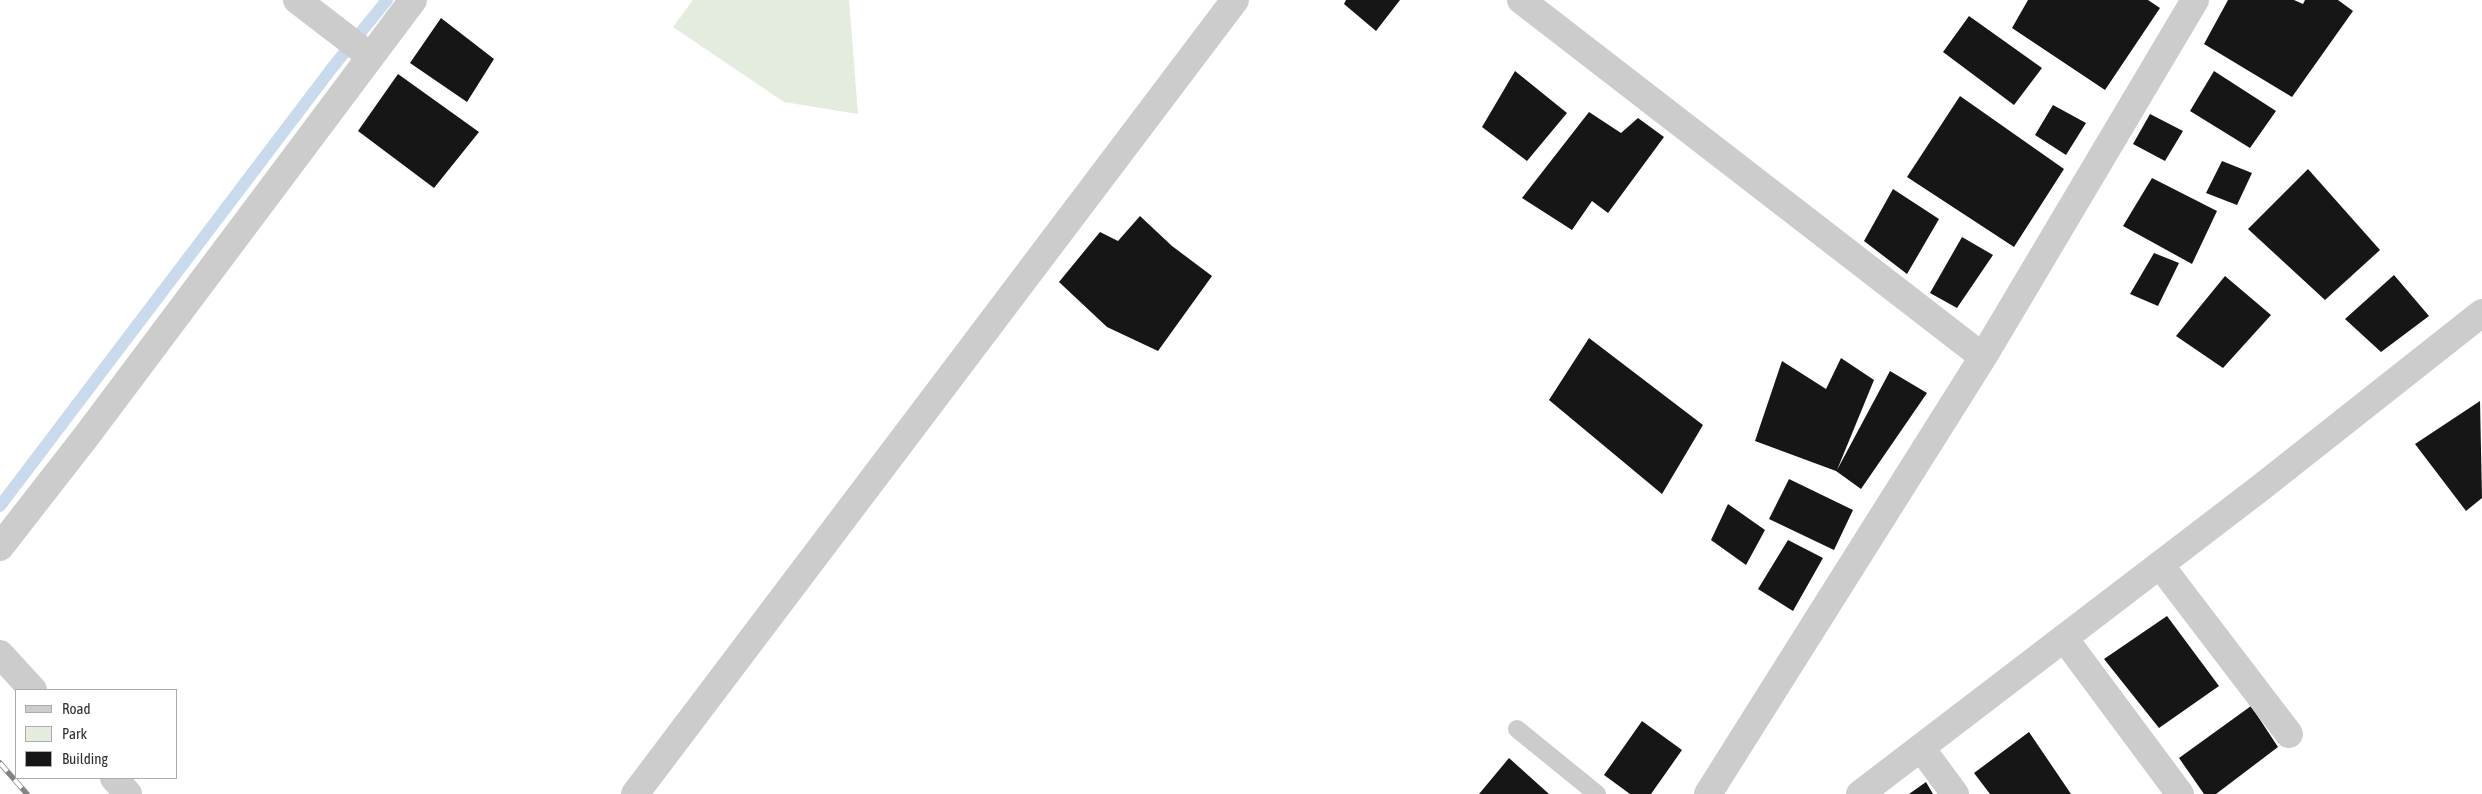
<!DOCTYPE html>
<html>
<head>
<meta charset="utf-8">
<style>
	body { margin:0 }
	#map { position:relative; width:2482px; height:794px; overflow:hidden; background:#fff; font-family:"Asap Condensed",sans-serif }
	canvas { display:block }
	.legend { position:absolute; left:15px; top:689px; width:162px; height:90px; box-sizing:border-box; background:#fff; border:1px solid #acacac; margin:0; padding:6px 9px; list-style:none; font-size:15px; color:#2f2f2f }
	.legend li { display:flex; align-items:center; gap:10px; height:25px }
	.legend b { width:25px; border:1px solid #acacac }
</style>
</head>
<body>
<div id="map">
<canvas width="2482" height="794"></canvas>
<ul class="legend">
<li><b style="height:6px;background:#ccc"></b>Road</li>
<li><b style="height:14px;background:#e3ecdd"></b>Park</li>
<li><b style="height:14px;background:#161616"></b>Building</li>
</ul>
</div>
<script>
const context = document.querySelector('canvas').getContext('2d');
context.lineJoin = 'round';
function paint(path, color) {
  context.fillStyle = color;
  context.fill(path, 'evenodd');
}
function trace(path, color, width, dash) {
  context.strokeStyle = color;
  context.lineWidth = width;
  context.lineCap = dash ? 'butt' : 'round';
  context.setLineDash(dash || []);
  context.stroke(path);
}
paint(new Path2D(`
	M693 0H849L858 114 784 102 673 27Z`), '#e3ecdd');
trace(new Path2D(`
	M0 506 332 68 387 0`), '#c9daec', 12);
paint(new Path2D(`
	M1346 0H1400L1376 31 1344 4Z
	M2028 0H2148L2160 8 2105 90 2012 28Z
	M2228 0H2294L2303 4 2305 0H2338L2353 11 2292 97 2204 44Z
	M1969 16 2042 68 2014 105 1943 52Z
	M441 18 494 59 467 102 410 63Z
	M1515 71 1567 113 1527 161 1482 127Z
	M2214 71 2276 111 2250 148 2190 111Z
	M398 74 479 132 434 188 358 131Z
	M1960 96 2064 169 2014 247 1907 177Z
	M2053 105 2086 123 2066 155 2035 135Z
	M1589 112 1621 133 1638 118 1664 137 1608 213 1592 201 1572 230 1522 198Z
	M2150 114 2183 131 2165 161 2133 144Z
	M2222 161 2252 173 2237 205 2206 193Z
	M2308 169 2380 250 2325 300 2248 229Z
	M2152 178 2217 211 2192 264 2123 226Z
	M1893 189 1939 219 1907 274 1864 241Z
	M1140 216 1172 246 1212 276 1158 351 1107 327 1059 282 1100 232 1118 241Z
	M1962 237 1993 255 1957 308 1930 293Z
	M2154 253 2179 263 2158 306 2130 294Z
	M2394 275 2429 316 2381 352 2345 319Z
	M2225 276 2271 315 2223 368 2176 336Z
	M1589 338 1703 425 1662 494 1549 400Z
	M1841 358 1874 380 1837 470 1890 371 1927 393 1861 489 1836 471 1755 441 1782 361 1826 389Z
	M2480 401 2482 498 2466 511 2415 444Z
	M1789 479 1853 510 1834 550 1769 519Z
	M1728 504 1765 530 1746 565 1711 540Z
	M1788 540 1823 558 1793 611 1758 589Z
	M2167 616 2219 686 2159 728 2104 659Z
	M2251 706 2278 747 2216 794H2204L2179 758Z
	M1642 721 1682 750 1651 794H1630L1604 775Z
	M2029 732 2071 794H1990L1974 773Z
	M1509 758 1549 794H1479Z
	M1926 782 1933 794H1909Z`), '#161616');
trace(new Path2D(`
	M1517 729 1597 794`), '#ccc', 18);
trace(new Path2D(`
	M297 0 370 56
	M1521 0 1983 357
	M0 547 88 434 413 0
	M2160 565 2289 734
	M2064 638 2180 794
	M0 654 33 690
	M1921 748 1955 794
	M114 778 128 794
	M635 794 1235 0
	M1708 794 1983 357 2195 0
	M1860 794 2259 489 2482 313`), '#ccc', 28);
const rail = new Path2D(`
	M0 763 27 794`);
trace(rail, '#848484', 5.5);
trace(rail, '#fff', 4, [11]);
</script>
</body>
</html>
